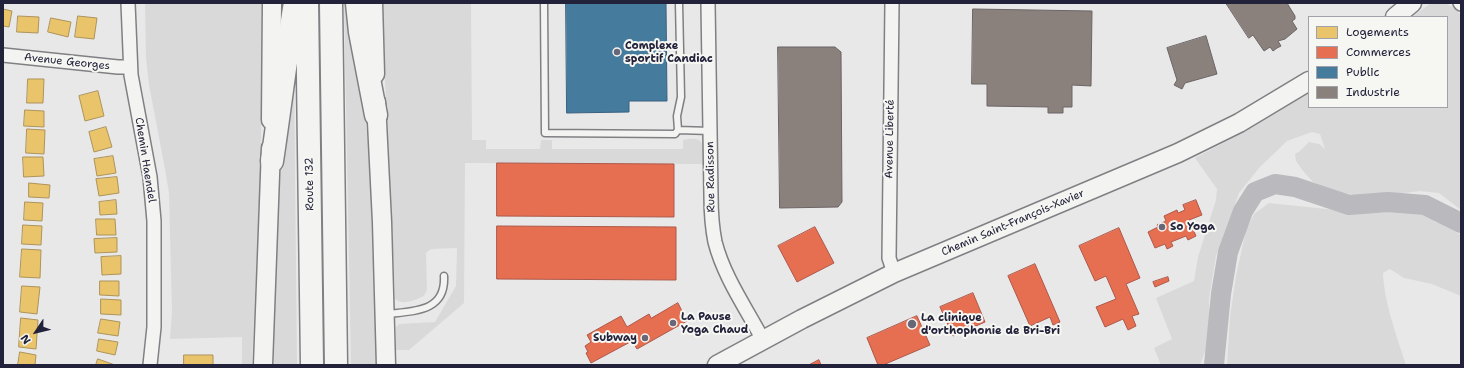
<!DOCTYPE html>
<html>
<head>
<meta charset="utf-8">
<style>
	body { margin:0 }
	#map { position:relative; width:1464px; height:368px; overflow:hidden; background:#e8e8e8; font-family:"Shantell Sans",sans-serif }
	canvas { display:block }
	.frame { position:absolute; inset:0; border:4px solid #22223b; pointer-events:none }
	.legend { position:absolute; left:1308px; top:16px; width:140px; height:92px; box-sizing:border-box; background:#f6f6f2; border:1px solid #a1a1a9; margin:0; padding:5px 7px; list-style:none; font-size:12px; color:#22223b }
	.legend li { display:flex; align-items:center; gap:8px; height:20px }
	.legend b { width:20px; border:1px solid #a1a1a9 }
	.north { position:absolute; left:16px; top:312px; width:40px; height:40px; -webkit-text-stroke:3px #f6f6f2; paint-order:stroke; rotate:235deg; font-size:11px; font-weight:700; line-height:16px; text-align:center; color:#22223b }
	.north::after { content:''; display:block; margin:auto; width:14px; height:18px; background:#22223b; clip-path:polygon(50% 0,100% 100%,50% 72%,0 100%) }
</style>
</head>
<body>
<div id="map">
<canvas width="1464" height="368"></canvas>
<div class="frame"></div>
<ul class="legend">
<li><b style="height:11px;background:#e9c46a"></b>Logements</li>
<li><b style="height:11px;background:#e76f51"></b>Commerces</li>
<li><b style="height:11px;background:#457b9d"></b>Public</li>
<li><b style="height:11px;background:#8a817c"></b>Industrie</li>
</ul>
<div class="north">N</div>
</div>
<script>
const context = document.querySelector('canvas').getContext('2d');
context.lineJoin = 'round';
function paint(path, color) {
  context.fillStyle = color;
  context.fill(path, 'evenodd');
}
function trace(path, color, width, dash) {
  context.strokeStyle = color;
  context.lineWidth = width;
  context.lineCap = dash ? 'butt' : 'round';
  context.setLineDash(dash || []);
  context.stroke(path);
}
function write(font, color, halo, rows, align = 'center') {
  context.font = font + ' "Shantell Sans",sans-serif';
  context.lineWidth = 4;
  context.setLineDash([]);
  context.textBaseline = 'middle';
  context.strokeStyle = halo;
  context.fillStyle = color;
  for (const [text, x, y, turn = 0] of rows) {
    context.save();
    context.translate(x, y);
    context.rotate((+turn || 0) * Math.PI / 180);
    context.textAlign = isNaN(turn) ? turn : align;
    if (halo) context.strokeText(text, 0, 0);
    context.fillText(text, 0, 0);
    context.restore();
  }
}
paint(new Path2D(`
	M145 3H264L260 180 252 365H242V337L170 339 172 312 169 193 165 169 149 85 146 58Z
	M344 3H350C359 69 369 135 373 202 376 256 377 311 379 365H351Z
	M380 3H471L472 140H486V149H540L541 140H552V149H683V140C706 135 703 145 703 164L465 163 464 303 409 350H396V327L399 324 435 322 456 286 457 248 431 249 426 253 427 290 424 296C415 300 404 306 395 299L387 113Z
	M1431 3C1448 3 1449 3 1461 15V210L1439 193 1420 191 1372 197 1353 195 1333 190 1313 182 1303 171 1296 161 1295 154 1300 151 1309 142 1319 144 1325 149 1320 134 1312 132 1287 141 1259 168 1239 193 1216 256 1209 299 1210 328 1206 349 1200 365H1161L1154 348 1172 339 1156 298 1194 281 1198 257 1216 200 1217 189 1195 158 1253 127 1309 93V107H1447V17H1412Z
	M290 70H294L297 365H274L272 311 277 216Z
	M1269 203 1345 211 1398 209 1420 211 1431 216 1435 222 1440 223 1461 235V296L1432 284 1404 278 1390 269 1383 273C1384 302 1397 337 1406 365H1227L1230 317 1236 276 1246 230 1254 214Z`), '#d9d9da');
const homes = new Path2D(`
	M3 9 12 11 9 27 3 26Z
	M18 16 39 17 38 33 17 32Z
	M78 16 97 18 94 39 75 37Z
	M51 18 71 22 68 37 48 32Z
	M28 79H44L43 103H27Z
	M98 91 104 116 85 121 79 96Z
	M25 110 44 111V127L24 126Z
	M106 127 112 147 94 152 89 132Z
	M27 129 45 130 44 154 26 153Z
	M113 156 116 173 97 176 94 159Z
	M23 157H43L44 176 24 177Z
	M117 177 119 193 99 196 96 179Z
	M29 183 50 185 49 198 29 197Z
	M116 200 117 214 100 215 99 202Z
	M25 202 43 203 42 221 24 220Z
	M96 219H115L116 235H97Z
	M23 225 42 226 41 245 22 244Z
	M117 238V252L95 253 94 239Z
	M22 249 41 250 40 278 20 277Z
	M121 256V274L102 275 101 257Z
	M100 281H119V296L100 295Z
	M22 286 40 287 37 314 20 312Z
	M101 299 121 300V315L101 314Z
	M21 318 38 320 36 349 19 347Z
	M101 319 120 322 118 336 98 333Z
	M99 339 118 342 115 355 97 351Z
	M20 352 36 355 35 365H18Z
	M184 355H213V365H184Z
	M98 359 115 365H96Z`);
paint(homes, '#e9c46a');
trace(homes, '#ad935c', 1);
const shops = new Path2D(`
	M497 163 674 164V217L497 216Z
	M1196 200 1202 215 1189 220 1196 236 1188 240 1186 236 1171 242 1173 246 1167 249 1165 244 1155 248 1148 232 1158 227 1157 225 1166 221 1164 216 1177 210 1178 213 1185 210 1183 205Z
	M497 226 676 227V280L497 279Z
	M815 227 834 263 797 282 778 246Z
	M1119 228 1140 278 1126 284 1139 314 1132 316 1136 326 1128 330 1123 319 1105 327 1096 307 1116 299 1106 276 1095 281 1079 246Z
	M1035 264 1060 322 1053 325 1050 317 1030 326 1008 276Z
	M1168 277 1169 281 1155 287 1153 282Z
	M973 293 985 322 953 336 940 307Z
	M678 303 687 321 637 349 632 341 591 363 586 353 588 352 585 346 591 342 587 335 621 316 627 327 649 314 651 318Z
	M917 316 930 345 883 365H878L867 338Z
	M819 360 821 365H809Z`);
paint(shops, '#e76f51');
trace(shops, '#ac584a', 1);
const public = new Path2D(`
	M566 3H666L667 101H629V112L567 113Z`);
paint(public, '#457b9d');
trace(public, '#3a6080', 1);
const industry = new Path2D(`
	M1226 3H1287L1295 16V19L1292 21 1297 29 1285 39 1278 41 1281 46 1277 48 1273 51 1270 47 1264 51 1253 35 1249 38Z
	M973 9 1092 11 1091 86 1072 85V107H1063V113H1048V107L987 106V84H972Z
	M1206 36 1217 74 1185 83 1182 89 1174 85 1177 80 1167 48Z
	M778 47H835L841 52 842 202 838 207 780 208Z`);
paint(industry, '#8a817c');
trace(industry, '#6b6468', 1);
trace(new Path2D(`
	M1214 365 1221 294 1228 252 1243 211 1255 192 1275 184 1295 187 1349 205 1388 202 1425 205 1461 223`), '#b9b9be', 20);
const lane = new Path2D(`
	M544 3 545 133 675 134 678 130 710 131
	M678 130 677 116 681 97 679 3
	M387 314C414 311 446 312 444 276`);
const street = new Path2D(`
	M128 3 131 75 150 177 154 221V327L150 365
	M708 3 711 195C711 211 712 227 715 242 724 277 746 308 763 340
	M892 3 889 258 894 273
	M1460 3 1461 4
	M3 55 118 67H130`);
const secondary = new Path2D(`
	M373 3 375 74
	M1395 17 1412 3
	M376 102 382 222 386 365
	M271 120 272 3
	M263 365 271 148
	M717 365 802 319 894 273 1178 153 1239 123 1309 81`);
const highway = new Path2D(`
	M307 3 312 365
	M331 3 336 365
	M357 3 360 32 376 115
	M272 161C280 108 286 55 295 3`);
trace(lane, '#808084', 9);
trace(street, '#808084', 16);
trace(secondary, '#808084', 21);
trace(highway, '#808084', 25);
trace(lane, '#f3f3f1', 6);
trace(street, '#f3f3f1', 13);
trace(secondary, '#f3f3f1', 18);
trace(highway, '#f3f3f1', 22);
for (const [x, y, r, color] of [
	[617,52,4,"#676778"],
	[1162,227,4,"#676778"],
	[673,323,4,"#676778"],
	[912,324,5,"#676778"],
	[645,338,4,"#676778"]
]) {
  const dot = new Path2D();
  dot.arc(x, y, r, 0, 2 * Math.PI);
  context.fillStyle = color;
  context.fill(dot);
  trace(dot, '#f6f6f2', 1.5);
}
write('bold 11px', '#22223b', '#f6f6f2', [
	["Complexe",625,46],
	["sportif Candiac",625,59],
	["So Yoga",1170,227],
	["La Pause",681,317],
	["Yoga Chaud",681,330],
	["La clinique",921,318],
	["d'orthophonie de Bri-Bri",921,331],
	["Subway",637,338,"right"]
], 'left');
write('11px', '#22223b', '#f6f6f2', [
	["Avenue Georges",67,62,6],
	["Avenue Liberté",890,139,-89],
	["Chemin Haendel",145,160,81],
	["Rue Radisson",711,177,-91],
	["Route 132",310,184,-91],
	["Chemin Saint-François-Xavier",1013,223,-23]
]);
</script>
</body>
</html>
